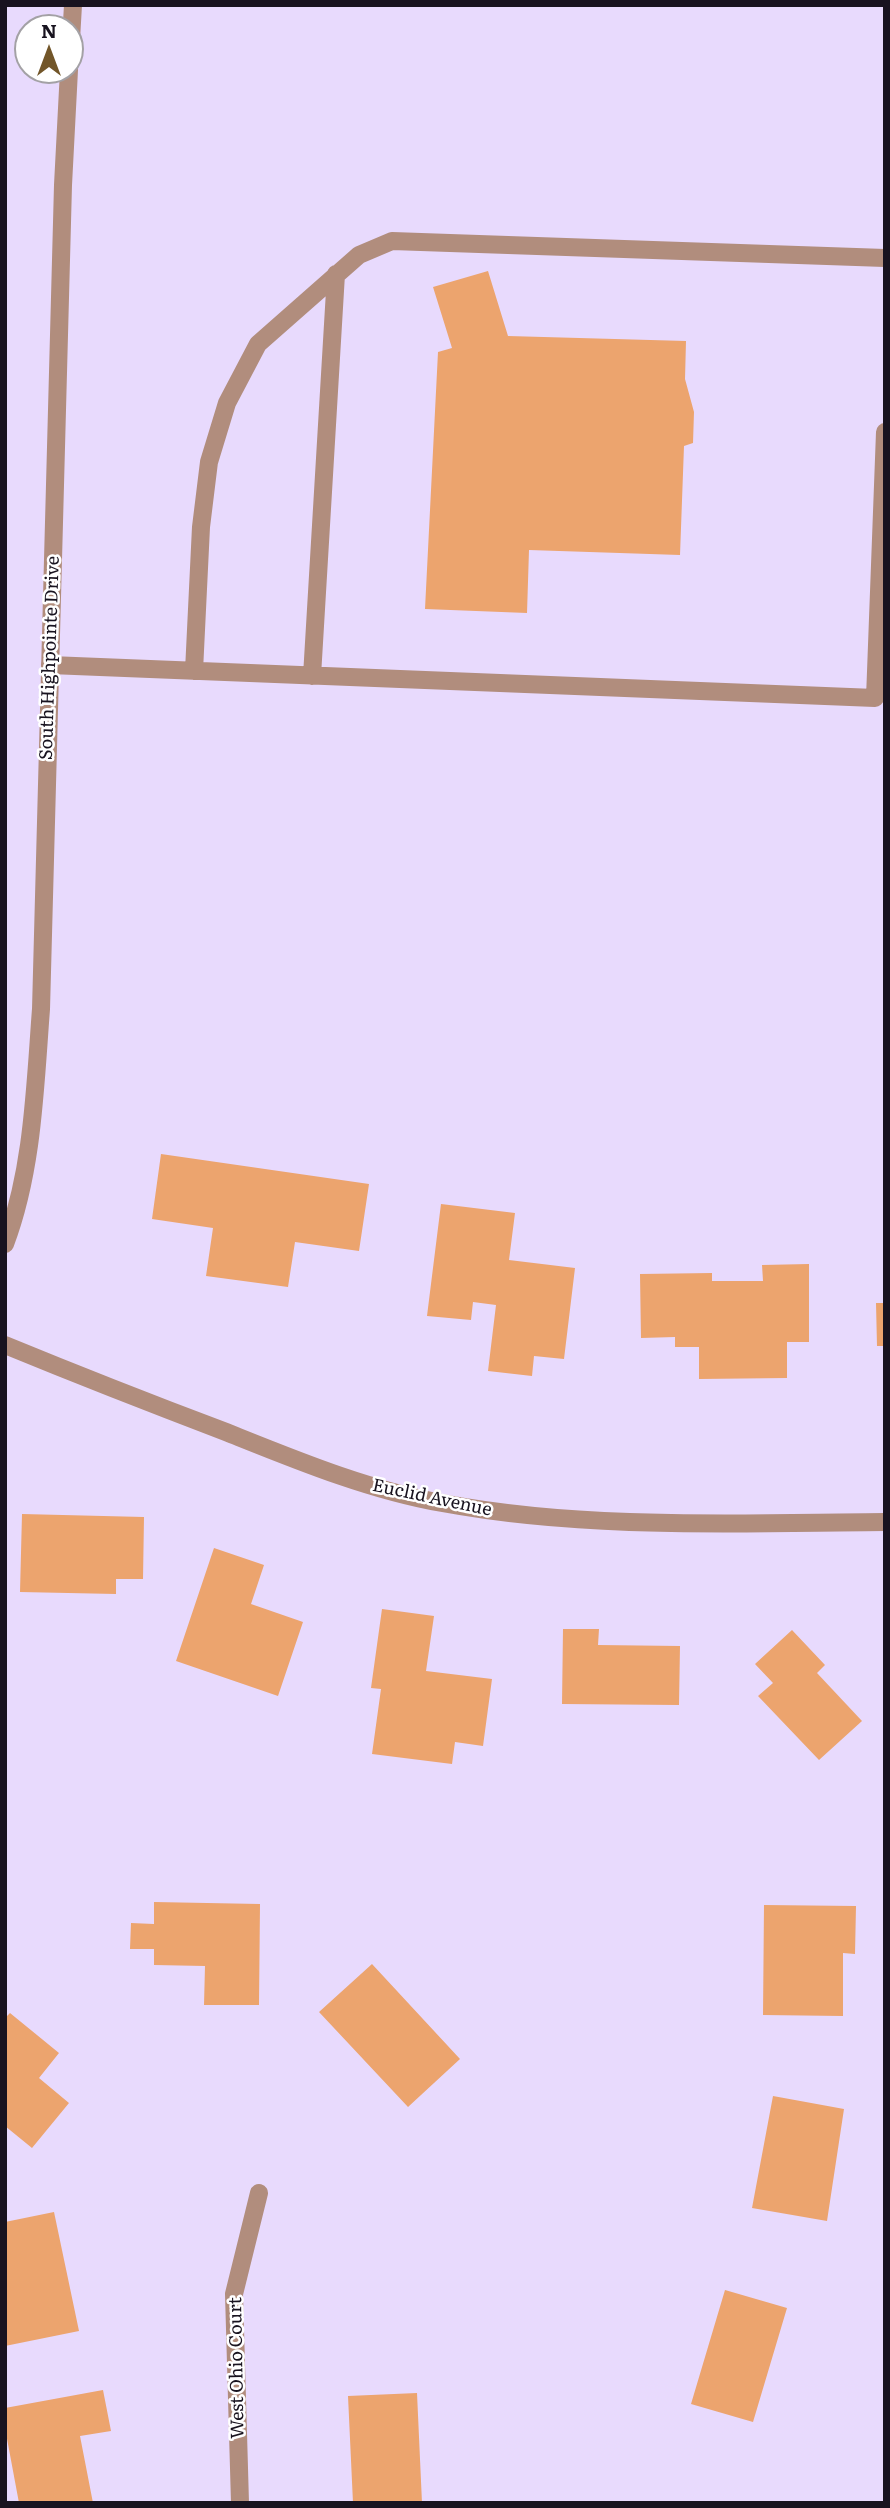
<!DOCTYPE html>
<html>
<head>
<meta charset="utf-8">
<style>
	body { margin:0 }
	#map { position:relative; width:890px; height:2508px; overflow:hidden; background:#e8dafd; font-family:Literata,serif }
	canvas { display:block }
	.frame { position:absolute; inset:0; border:7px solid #18131f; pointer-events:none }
	.north { position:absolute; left:14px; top:14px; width:70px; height:70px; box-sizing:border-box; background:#fff; border:2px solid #a3a1a5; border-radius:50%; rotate:0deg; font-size:19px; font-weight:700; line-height:28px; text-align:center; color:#18131f }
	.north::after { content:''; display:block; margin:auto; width:24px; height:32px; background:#725629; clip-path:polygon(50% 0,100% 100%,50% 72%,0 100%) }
</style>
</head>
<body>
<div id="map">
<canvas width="890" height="2508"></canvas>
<div class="frame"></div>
<div class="north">N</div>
</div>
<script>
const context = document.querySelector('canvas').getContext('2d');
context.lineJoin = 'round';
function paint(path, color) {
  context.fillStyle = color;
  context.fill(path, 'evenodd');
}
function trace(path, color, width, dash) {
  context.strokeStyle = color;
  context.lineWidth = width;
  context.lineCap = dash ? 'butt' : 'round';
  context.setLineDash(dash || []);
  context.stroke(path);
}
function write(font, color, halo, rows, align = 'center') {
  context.font = font + ' Literata,serif';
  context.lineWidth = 5;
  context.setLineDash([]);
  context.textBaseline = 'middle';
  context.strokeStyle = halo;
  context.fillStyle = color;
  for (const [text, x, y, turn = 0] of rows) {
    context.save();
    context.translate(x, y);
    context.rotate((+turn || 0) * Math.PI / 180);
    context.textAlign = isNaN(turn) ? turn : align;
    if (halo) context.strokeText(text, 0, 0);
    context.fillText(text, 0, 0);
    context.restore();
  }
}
paint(new Path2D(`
	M488 271 508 336 686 341 685 379 694 412 693 443 684 446 680 555 529 550 527 613 425 609 438 352 452 348 433 287Z
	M161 1154 369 1184 359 1251 295 1242 288 1287 206 1276 213 1228 152 1219Z
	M441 1204 515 1213 509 1260 575 1268 564 1359 534 1356 532 1376 488 1371 496 1305 473 1302 471 1320 427 1316Z
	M809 1264V1342H787V1378L699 1379V1347H675V1337L641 1338 640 1274 712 1273V1281H763L762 1265Z
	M876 1303H885V1346H877Z
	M22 1514 144 1517 143 1579H116V1594L20 1592Z
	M214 1548 264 1565 251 1604 303 1622 278 1696 176 1661Z
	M382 1609 434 1616 426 1671 492 1679 483 1746 455 1742 452 1764 372 1754 381 1689 371 1688Z
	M563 1629H599L598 1645 680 1646 679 1705 562 1704Z
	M792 1630 825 1665 817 1673 862 1721 819 1760 758 1696 773 1683 755 1664Z
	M154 1902 260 1904 259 2005H204L205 1966 154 1965V1949H130L131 1923 154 1924Z
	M764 1905 856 1906 855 1954 843 1953V2016L763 2015Z
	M372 1964 460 2059 408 2107 319 2012Z
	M10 2013 59 2053 39 2078 69 2103 32 2148 5 2126V2018Z
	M773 2096 844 2109 827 2221 752 2208Z
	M54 2212 79 2331 5 2346V2222Z
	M725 2290 787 2308 753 2422 691 2404Z
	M103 2390 111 2431 80 2436 93 2503H19L5 2428V2408Z
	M417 2393 422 2503H353L348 2396Z`), '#eca46e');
trace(new Path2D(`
	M50 665 875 698 885 432
	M194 671 201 527 209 462 227 403 258 344 359 255 392 241 885 258
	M312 676 336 274`), '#b18d7d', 18);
trace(new Path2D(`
	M70 57 73 5
	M5 1244C33 1170 35 1087 41 1009L63 185 69 70
	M5 1345C78 1375 152 1404 226 1432 296 1460 368 1490 442 1503 588 1530 737 1523 885 1522
	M240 2503 234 2294 259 2193`), '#b18d7d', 18);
write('18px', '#18131f', '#fff', [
	["South Highpointe Drive",50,658,-88],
	["Euclid Avenue",432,1498,12],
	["West Ohio Court",237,2368,-91]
]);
</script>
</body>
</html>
